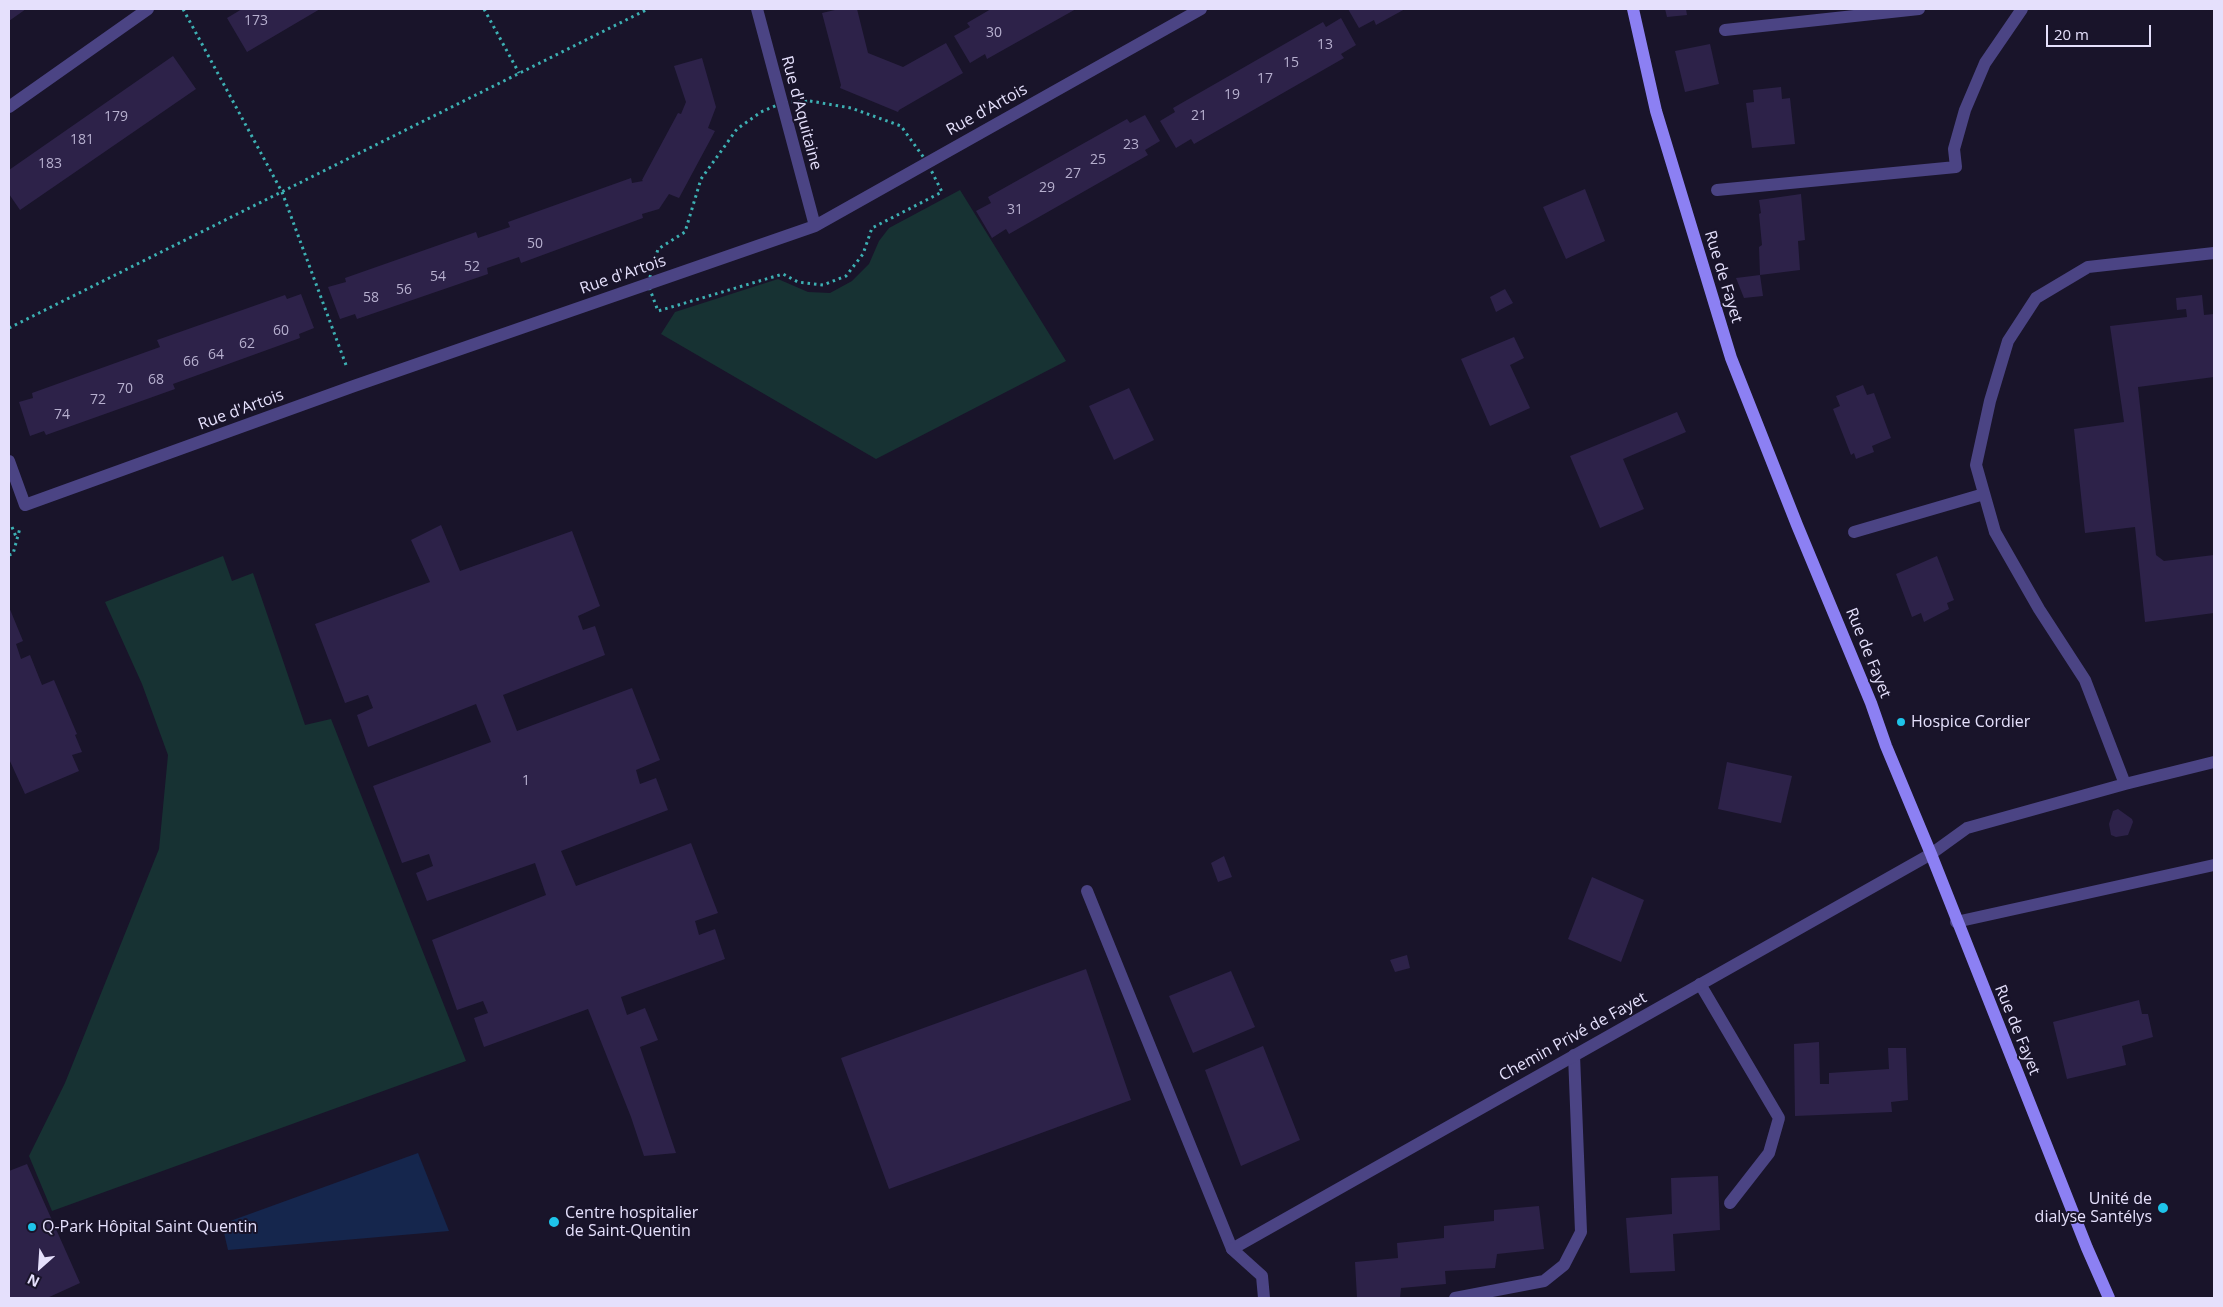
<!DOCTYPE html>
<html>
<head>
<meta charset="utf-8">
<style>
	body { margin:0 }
	#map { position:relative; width:2223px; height:1307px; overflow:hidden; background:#19142a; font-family:"Open Sans",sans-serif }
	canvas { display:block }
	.frame { position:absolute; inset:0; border:10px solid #e5e0fc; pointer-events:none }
	.north { position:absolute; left:15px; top:1242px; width:50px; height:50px; -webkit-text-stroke:4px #19142a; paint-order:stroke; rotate:206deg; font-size:14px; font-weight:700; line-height:20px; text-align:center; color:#e5e0fc }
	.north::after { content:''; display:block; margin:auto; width:18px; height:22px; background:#e5e0fc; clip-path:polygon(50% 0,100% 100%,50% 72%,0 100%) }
	.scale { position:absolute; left:2046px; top:25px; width:105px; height:22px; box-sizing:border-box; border:2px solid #e5e0fc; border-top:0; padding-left:6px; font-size:15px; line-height:18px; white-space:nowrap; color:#e5e0fc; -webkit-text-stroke:4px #19142a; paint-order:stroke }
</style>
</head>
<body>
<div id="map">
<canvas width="2223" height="1307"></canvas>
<div class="frame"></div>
<div class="north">N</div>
<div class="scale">20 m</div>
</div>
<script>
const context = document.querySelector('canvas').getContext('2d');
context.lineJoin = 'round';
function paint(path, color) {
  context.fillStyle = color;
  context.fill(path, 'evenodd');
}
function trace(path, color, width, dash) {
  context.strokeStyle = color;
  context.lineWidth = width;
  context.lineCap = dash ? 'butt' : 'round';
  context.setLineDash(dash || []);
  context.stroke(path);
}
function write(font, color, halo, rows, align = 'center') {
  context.font = font + ' "Open Sans",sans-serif';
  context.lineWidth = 4;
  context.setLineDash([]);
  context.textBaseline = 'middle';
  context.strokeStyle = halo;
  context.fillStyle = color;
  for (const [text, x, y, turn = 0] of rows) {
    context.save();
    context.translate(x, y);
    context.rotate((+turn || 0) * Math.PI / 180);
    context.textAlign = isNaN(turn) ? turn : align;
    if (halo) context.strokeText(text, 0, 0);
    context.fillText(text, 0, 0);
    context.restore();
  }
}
paint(new Path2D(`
	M960 190 1066 361 876 459 661 334 675 312 778 279 808 292 830 293 852 281 869 264 879 241 889 228Z
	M223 556 232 581 253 573 305 725 331 719 466 1061 52 1211 29 1156 65 1083 159 849 168 755 142 684 105 602Z`), '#173233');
paint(new Path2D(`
	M418 1153 449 1231 228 1250 222 1224Z`), '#15264d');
paint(new Path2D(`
	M9 9H26L9 21Z
	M242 9H320L247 52 227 18Z
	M839 9H857L868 53 903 67 946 43 963 73 899 110 898 112 840 88 841 85 822 13Z
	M991 9H1076L987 59 985 54 970 63 954 36 970 27 967 23Z
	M1348 9H1405L1376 25 1374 20 1359 28Z
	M1665 9H1686L1687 15 1667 17Z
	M1341 18 1356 45 1341 54 1344 58 1194 144 1191 139 1176 148 1160 121 1175 112 1173 108 1323 22 1326 27Z
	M1710 44 1719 84 1685 92 1675 51Z
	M173 56 196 89 20 210 9 194V170Z
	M702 58 716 107 708 128 715 131 679 198 669 194 659 209 642 214 643 218 521 263 519 257 487 268 488 274 357 319 355 314 340 319 328 287 346 282 345 278 476 232 478 238 510 227 508 222 631 178 632 183 643 181 642 180 678 113 681 114 686 102 674 66Z
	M1781 87 1782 99 1790 98 1795 144 1752 148 1746 103 1754 102 1753 90Z
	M1145 115 1160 141 1145 150 1148 155 1009 234 1006 229 992 238 976 211 991 203 988 197 1127 119 1130 123Z
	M1585 189 1605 241 1566 259 1543 207Z
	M1801 194 1805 240 1798 241 1800 270 1760 275 1763 296 1744 298 1736 278 1760 275 1759 247 1762 245 1759 214 1761 213 1759 200Z
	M1505 289 1513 303 1496 312 1490 297Z
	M301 294 314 328 299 334 300 338 173 384 175 389 46 435 44 431 30 436 19 402 33 398 32 393 160 347 157 340 285 295 287 299Z
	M2202 295 2204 315 2214 314V377L2138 387 2156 555 2164 561 2214 555V613L2145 622 2135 527 2085 533 2074 429 2124 422 2110 326 2187 317 2186 309 2177 310 2176 298Z
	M1514 337 1524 358 1510 365 1530 408 1490 426 1461 359Z
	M1863 385 1867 395 1874 393 1891 438 1872 446 1874 452 1856 459 1854 453 1851 455 1833 409 1840 406 1836 396Z
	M1129 388 1154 440 1114 460 1089 406Z
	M1677 412 1686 432 1623 459 1644 509 1600 528 1570 456Z
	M441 525 460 571 572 531 600 606 578 616 583 630 595 626 605 655 503 695 517 731 632 688 660 760 636 770 640 784 656 778 668 810 561 851 576 886 691 843 718 913 695 921 699 935 715 929 725 959 621 997 627 1015 645 1008 658 1040 640 1047 676 1153 644 1156 631 1117 588 1009 484 1047 474 1018 488 1013 483 1001 457 1010 432 940 546 895 535 863 427 901 416 873 433 866 429 854 402 863 373 786 491 742 476 704 368 747 357 715 373 708 368 695 345 703 315 624 430 582 411 540Z
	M1937 556 1954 600 1947 603 1949 609 1924 622 1921 613 1912 617 1896 574Z
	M9 607 23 641 16 644 21 659 30 655 42 685 54 680 77 734 75 735 82 752 72 755 79 771 25 794 9 759Z
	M1727 762 1792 776 1781 823 1718 809Z
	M2118 809 2132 819 2133 822 2128 835 2116 837 2111 835 2109 824 2113 811Z
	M1224 856 1232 877 1218 882 1211 863Z
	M1592 877 1644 900 1621 962 1568 939Z
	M1407 955 1410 968 1395 972 1390 960Z
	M1086 969 1131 1100 889 1189 841 1058Z
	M1231 971 1255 1027 1193 1053 1169 996Z
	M2139 1000 2142 1014H2148L2153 1037 2122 1046 2126 1065 2067 1079 2053 1022Z
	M1819 1042 1820 1084H1829V1073L1889 1069 1888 1048H1906L1908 1100 1891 1102 1892 1112 1795 1116 1794 1044Z
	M1263 1046 1300 1140 1241 1166 1205 1070Z
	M27 1164 80 1283 47 1298H9V1171Z
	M1718 1176 1720 1230 1673 1234 1675 1271 1630 1273 1626 1218 1672 1214 1671 1178Z
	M1539 1206 1544 1249 1497 1254 1495 1268 1445 1271 1446 1284 1401 1288 1400 1298H1357L1355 1262 1398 1258 1397 1243 1444 1238V1226L1494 1221V1210Z`), '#2d2249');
trace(new Path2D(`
	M183 9 282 192 346 365
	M484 9 519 73
	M810 101 851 108 901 126 927 162 942 192 872 228 863 254 846 276 823 285 798 282 783 274 658 311 648 284 658 249 685 232 701 179 737 129 761 112 782 103Z
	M9 328 648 9
	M12 527 17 539
	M9 555 13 554 20 528`), '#3db0b3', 3, [2.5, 4]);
trace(new Path2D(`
	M1725 30 1919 9
	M1717 190 1956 167 1954 149 1965 110 1985 63 2022 9
	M1854 532 1984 494
	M2125 784 2085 680 2039 609 1995 532 1976 465 1990 401 2008 341 2036 298 2088 267 2214 253
	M1931 854 1967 828 2125 784 2214 762
	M1087 891 1232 1249 1262 1276 1264 1298
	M1956 922 2214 865
	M1700 984 1779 1118 1769 1153 1730 1203
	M1455 1298 1544 1281 1564 1265 1581 1232 1574 1055`), '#4b4484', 12);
trace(new Path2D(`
	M757 9 815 226
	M9 107 148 9
	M9 461 25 505 354 386 815 226 1201 9
	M1232 1249 1931 854`), '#4b4484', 12);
trace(new Path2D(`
	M1633 9 1656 111 1731 358 1797 525 1871 703 1886 746 1931 854 2087 1248 2109 1298`), '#8c80f3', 12);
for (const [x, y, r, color] of [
	[1901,722,5,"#1ec4ea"],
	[2163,1208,6,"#1ec4ea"],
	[554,1222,6,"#1ec4ea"],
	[32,1227,5,"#1ec4ea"]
]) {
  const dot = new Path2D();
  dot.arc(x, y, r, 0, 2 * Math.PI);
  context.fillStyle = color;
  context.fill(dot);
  trace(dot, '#19142a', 2);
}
write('14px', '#b7b0cf', null, [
	["173",256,21],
	["30",994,33],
	["13",1325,45],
	["15",1291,63],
	["17",1265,79],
	["19",1232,95],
	["21",1199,116],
	["179",116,117],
	["181",82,140],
	["23",1131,145],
	["25",1098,160],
	["183",50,164],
	["27",1073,174],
	["29",1047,188],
	["31",1015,210],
	["50",535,244],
	["52",472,267],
	["54",438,277],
	["56",404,290],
	["58",371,298],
	["60",281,331],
	["62",247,344],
	["64",216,355],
	["66",191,362],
	["68",156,380],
	["70",125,389],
	["72",98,400],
	["74",62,415],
	["1",526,781]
]);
write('16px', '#e5e0fc', '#19142a', [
	["Rue d'Artois",987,110,-29],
	["Rue d'Aquitaine",801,113,75],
	["Rue d'Artois",623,275,-19],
	["Rue de Fayet",1723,277,73],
	["Rue d'Artois",241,410,-20],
	["Rue de Fayet",1868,653,68],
	["Rue de Fayet",2017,1030,68],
	["Chemin Privé de Fayet",1573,1037,-29]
]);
write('16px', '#e5e0fc', '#19142a', [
	["Hospice Cordier",1911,722],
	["Unité de",2152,1199,"right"],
	["dialyse Santélys",2152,1217,"right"],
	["Centre hospitalier",565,1213],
	["de Saint-Quentin",565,1231],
	["Q-Park Hôpital Saint Quentin",42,1227]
], 'left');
</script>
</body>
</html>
